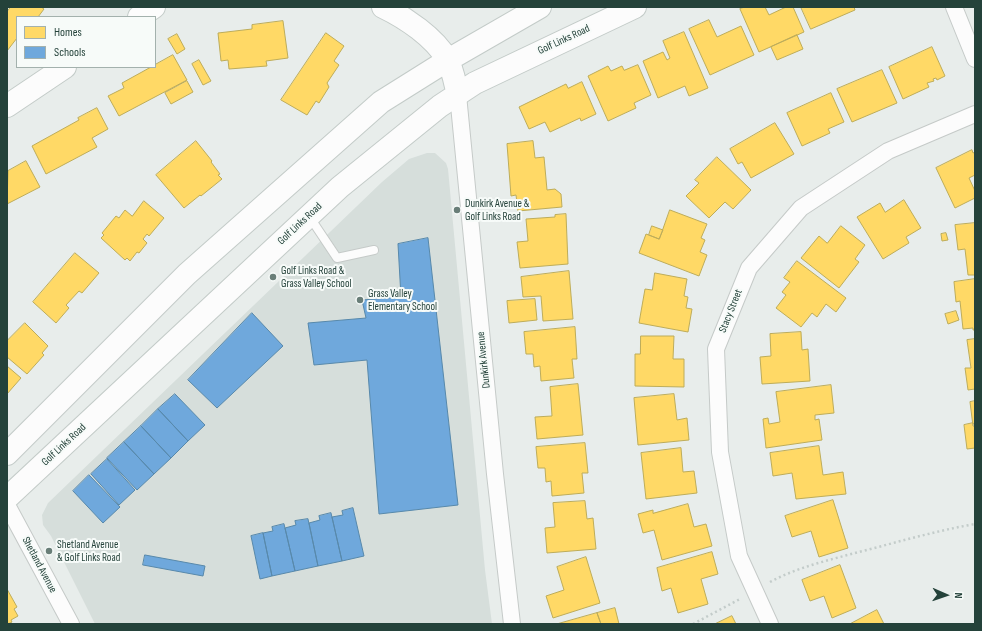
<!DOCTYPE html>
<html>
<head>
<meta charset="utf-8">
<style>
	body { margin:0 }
	#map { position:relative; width:982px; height:631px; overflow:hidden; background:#e8edeb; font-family:"Sofia Sans Condensed",sans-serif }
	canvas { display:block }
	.frame { position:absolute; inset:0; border:8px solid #24423a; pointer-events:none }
	.legend { position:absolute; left:16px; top:16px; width:140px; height:52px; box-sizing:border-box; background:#f7fbf9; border:1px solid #a3b1ad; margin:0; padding:5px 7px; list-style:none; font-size:12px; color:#24423a }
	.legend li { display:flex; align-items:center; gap:8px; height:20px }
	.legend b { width:20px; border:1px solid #a3b1ad }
	.north { position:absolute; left:926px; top:575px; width:40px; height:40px; -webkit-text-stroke:3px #f7fbf9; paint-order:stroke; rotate:92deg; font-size:11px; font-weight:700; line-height:16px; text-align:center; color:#24423a }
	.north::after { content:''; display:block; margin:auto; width:14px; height:18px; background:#24423a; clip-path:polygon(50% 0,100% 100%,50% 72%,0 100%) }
</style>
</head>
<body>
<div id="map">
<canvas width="982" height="631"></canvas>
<div class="frame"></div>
<ul class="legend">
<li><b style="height:11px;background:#ffd966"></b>Homes</li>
<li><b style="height:11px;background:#6fa8dc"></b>Schools</li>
</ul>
<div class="north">N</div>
</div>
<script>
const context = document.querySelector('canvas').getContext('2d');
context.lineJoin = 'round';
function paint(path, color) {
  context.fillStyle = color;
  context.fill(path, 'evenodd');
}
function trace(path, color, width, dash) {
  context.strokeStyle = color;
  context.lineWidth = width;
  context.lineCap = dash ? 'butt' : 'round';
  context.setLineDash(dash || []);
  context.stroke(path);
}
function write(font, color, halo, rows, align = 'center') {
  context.font = font + ' "Sofia Sans Condensed",sans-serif';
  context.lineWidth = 4;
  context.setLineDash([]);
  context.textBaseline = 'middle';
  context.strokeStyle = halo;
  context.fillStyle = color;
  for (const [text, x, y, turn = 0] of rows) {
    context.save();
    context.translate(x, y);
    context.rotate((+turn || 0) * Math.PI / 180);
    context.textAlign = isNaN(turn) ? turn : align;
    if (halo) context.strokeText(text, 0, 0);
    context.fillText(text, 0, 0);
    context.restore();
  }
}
paint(new Path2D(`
	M427 153H435L446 163 448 169 485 570 492 624H95L51 536 43 525 42 515 48 503 382 182 409 159Z`), '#d6dedb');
const homes = new Path2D(`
	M11 7H41L44 9 38 17H17V38L7 51V12Z
	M745 7H765L769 15 786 7H793L804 32 759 52 740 9Z
	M801 7H854L855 10 811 29Z
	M709 20 717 37 741 26 754 55 710 75 689 29Z
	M283 21 288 58 266 61 267 66 229 69 228 60 221 61 218 33 252 29V25Z
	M684 32 708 88 689 96 685 86 658 98 643 61 663 52 667 60 670 58 663 41Z
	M326 33 344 46 334 61 339 65 327 83 329 87 319 103 316 101 307 115 281 100Z
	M177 34 185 49 177 54 168 39Z
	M797 35 803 49 777 60 771 47Z
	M932 47 945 76 937 80 936 78 933 79 934 81 927 83 929 87 903 99 889 67Z
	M173 55 187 80 119 116 108 96 124 88 122 83 151 67H155V65Z
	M199 60 211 81 203 85 192 64Z
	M638 65 651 95 634 103 636 108 608 121 588 76 608 66 611 71 622 66 624 70Z
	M882 70 897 103 852 122 837 89Z
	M187 81 193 92 171 104 165 93Z
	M582 82 596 114 581 121 580 118 550 132 545 122 529 129 519 107 566 84 568 88Z
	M831 93 844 122 828 129 830 133 802 146 787 113Z
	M97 108 108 129 92 138 97 147 46 174 32 146 79 120 78 118Z
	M775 123 794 154 751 178 742 162 738 164 730 149Z
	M196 141 212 161 211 162 220 174 218 175 222 179 201 196 200 195 184 208 156 175Z
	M533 141 535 158 544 157 547 190 555 189 561 194 562 207 518 211 516 195 511 196 507 144Z
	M972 150 973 153 975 152V175L969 178 975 191V198L955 208 936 168Z
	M717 157 751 190 733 209 725 202 709 218 686 196 699 183 695 180Z
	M26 161 40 187 7 204 8 171Z
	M904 200 921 228 906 237 909 243 883 259 857 217 880 203 885 212Z
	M144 201 164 218 149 236 147 234 143 239 147 243 139 253 137 252 130 261 127 258 125 260 101 238 104 235 102 233 116 216 119 218 125 210 132 216Z
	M670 210 707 224 701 238 705 240 700 252 707 255 699 276 639 253 646 234 659 239Z
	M566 214 568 264 520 268 517 242 528 241 526 219 555 217V215Z
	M975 223V275H968L965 249 958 250 955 225Z
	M652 226 663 230 659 239 649 235Z
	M841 226 865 245 855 259 859 262 839 288 801 258 819 236 827 243Z
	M946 233 948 240 942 241 941 234Z
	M75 253 99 273 82 293 79 291 66 305 69 308 56 323 33 302Z
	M797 261 846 298 836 312 826 304 817 317 812 313 801 327 776 308 786 295 782 292 790 282 784 278Z
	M569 271 573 319 543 321 541 296 523 297 521 277Z
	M655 273 687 279 684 296 688 297 686 308 692 309 688 332 639 323 645 289 652 290Z
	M975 279V330H973V328L963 329 960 301 956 302 954 282Z
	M535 299 537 320 509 323 507 301Z
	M956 311 959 320 948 324 945 314Z
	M25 323 48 346 42 353 44 355 27 374 7 357V341Z
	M575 327 577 359H572L574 378 541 381 540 366 534 367 533 354H526L524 332Z
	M801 332 802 350 808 349 810 381 762 384 760 357 771 356 770 334Z
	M641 336H674L673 359H684V387L635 386V354H640Z
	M975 339V389L968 390 965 368H971L967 340Z
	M7 366 21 378 7 394Z
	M578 384 583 435 537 439 535 417 552 416 550 387Z
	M831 385 834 413 815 415V420L819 419 822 440 766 448 763 419 768 418 769 424 780 422 776 392Z
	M674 394 677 420 687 418 689 440 638 445 634 398Z
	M975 401V426H973L970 402Z
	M973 423 975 426V448L967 449 964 425Z
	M585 443 588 473H582L584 493 552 496 551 481 546 482 545 468H538L536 447Z
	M819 446 823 475 843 472 846 494 796 499 792 473 773 476 770 453Z
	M681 448 683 472 694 471 697 493 646 499 641 453Z
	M833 500 848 548 819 557 811 531 792 537 785 516Z
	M585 501 587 519 593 518 596 549 547 553 545 528 555 527 553 503Z
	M688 504 694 527 706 524 712 546 662 560 654 530 643 533 638 514 653 510V513Z
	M712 552 718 574 701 579 708 604 678 613 671 588 662 591 657 568Z
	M586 557 600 603 553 618 546 596 564 590 557 567Z
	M840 565 856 608 832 618 824 596 810 601 802 580Z
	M7 589 17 607 14 609 18 616 11 620 12 622 8 624Z
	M615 608 619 624H601L597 613Z
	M877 610 884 624H850Z
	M597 613 601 624H557Z
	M732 616 736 624H715Z`);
paint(homes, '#ffd966');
trace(homes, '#bdac59', 1);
const schools = new Path2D(`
	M428 238 458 505 379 514 367 360 314 365 308 323 366 318 362 300 401 297 398 244Z
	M252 313 283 346 217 408 188 380Z
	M175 394 205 425 188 441 158 409Z
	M158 409 188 441 171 458 141 426Z
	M141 426 171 458 154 474 124 442Z
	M124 442 154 474 137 490 107 458Z
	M107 459 135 490 119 505 91 474Z
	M89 475 120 507 103 523 73 491Z
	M353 508 364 556 342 561 332 517 343 515 342 511Z
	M331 513 342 561 318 566 309 523 320 520 319 516Z
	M308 519 318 566 295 571 285 528 296 525 295 521Z
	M284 524 295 571 272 576 263 533 273 531 272 527Z
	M263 533 272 576 260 579 251 536Z
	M145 555 205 566 203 576 143 565Z`);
paint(schools, '#6fa8dc');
trace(schools, '#5889ab', 1);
const lane = new Path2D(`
	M309 216 337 258 374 250`);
const street = new Path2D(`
	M954 7 975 59
	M458 95 495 474 512 624
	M7 505 71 624
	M770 624 739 556 720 452 716 349 749 268 801 208 888 151 975 114`);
const secondary = new Path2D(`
	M383 7C406 18 434 37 447 59 453 69 455 84 458 95
	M139 17 154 7
	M7 106 65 67
	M7 454 187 274 381 102 448 60 540 7
	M7 498 340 187 440 106 475 83 635 7`);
trace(lane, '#c5cac8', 10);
trace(street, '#c5cac8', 18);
trace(secondary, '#c3cbc8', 24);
trace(new Path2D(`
	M770 582C798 567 829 560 859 552 898 542 935 531 975 524
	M693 624 740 599`), '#c3ccca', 2.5, [2, 3]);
trace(lane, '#fcfcfc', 8);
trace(street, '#fcfcfc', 16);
trace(secondary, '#fcfcfc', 22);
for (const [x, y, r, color] of [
	[457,210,4,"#697e78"],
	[273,277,4,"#697e78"],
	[360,300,4,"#697e78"],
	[49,551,4,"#697e78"]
]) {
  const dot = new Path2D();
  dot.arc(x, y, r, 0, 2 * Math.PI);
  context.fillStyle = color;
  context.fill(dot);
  trace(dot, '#f7fbf9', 1.5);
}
write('11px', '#24423a', '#f7fbf9', [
	["Golf Links Road",564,40,-25],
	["Golf Links Road",300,224,-43],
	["Stacy Street",731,311,-68],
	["Dunkirk Avenue",484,360,-96],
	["Golf Links Road",64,445,-43],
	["Shetland Avenue",39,565,62]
]);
write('11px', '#24423a', '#f7fbf9', [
	["Dunkirk Avenue &",465,204],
	["Golf Links Road",465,217],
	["Golf Links Road &",281,271],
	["Grass Valley School",281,284],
	["Grass Valley",368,294],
	["Elementary School",368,307],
	["Shetland Avenue",57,545],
	["& Golf Links Road",57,558]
], 'left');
</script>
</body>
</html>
